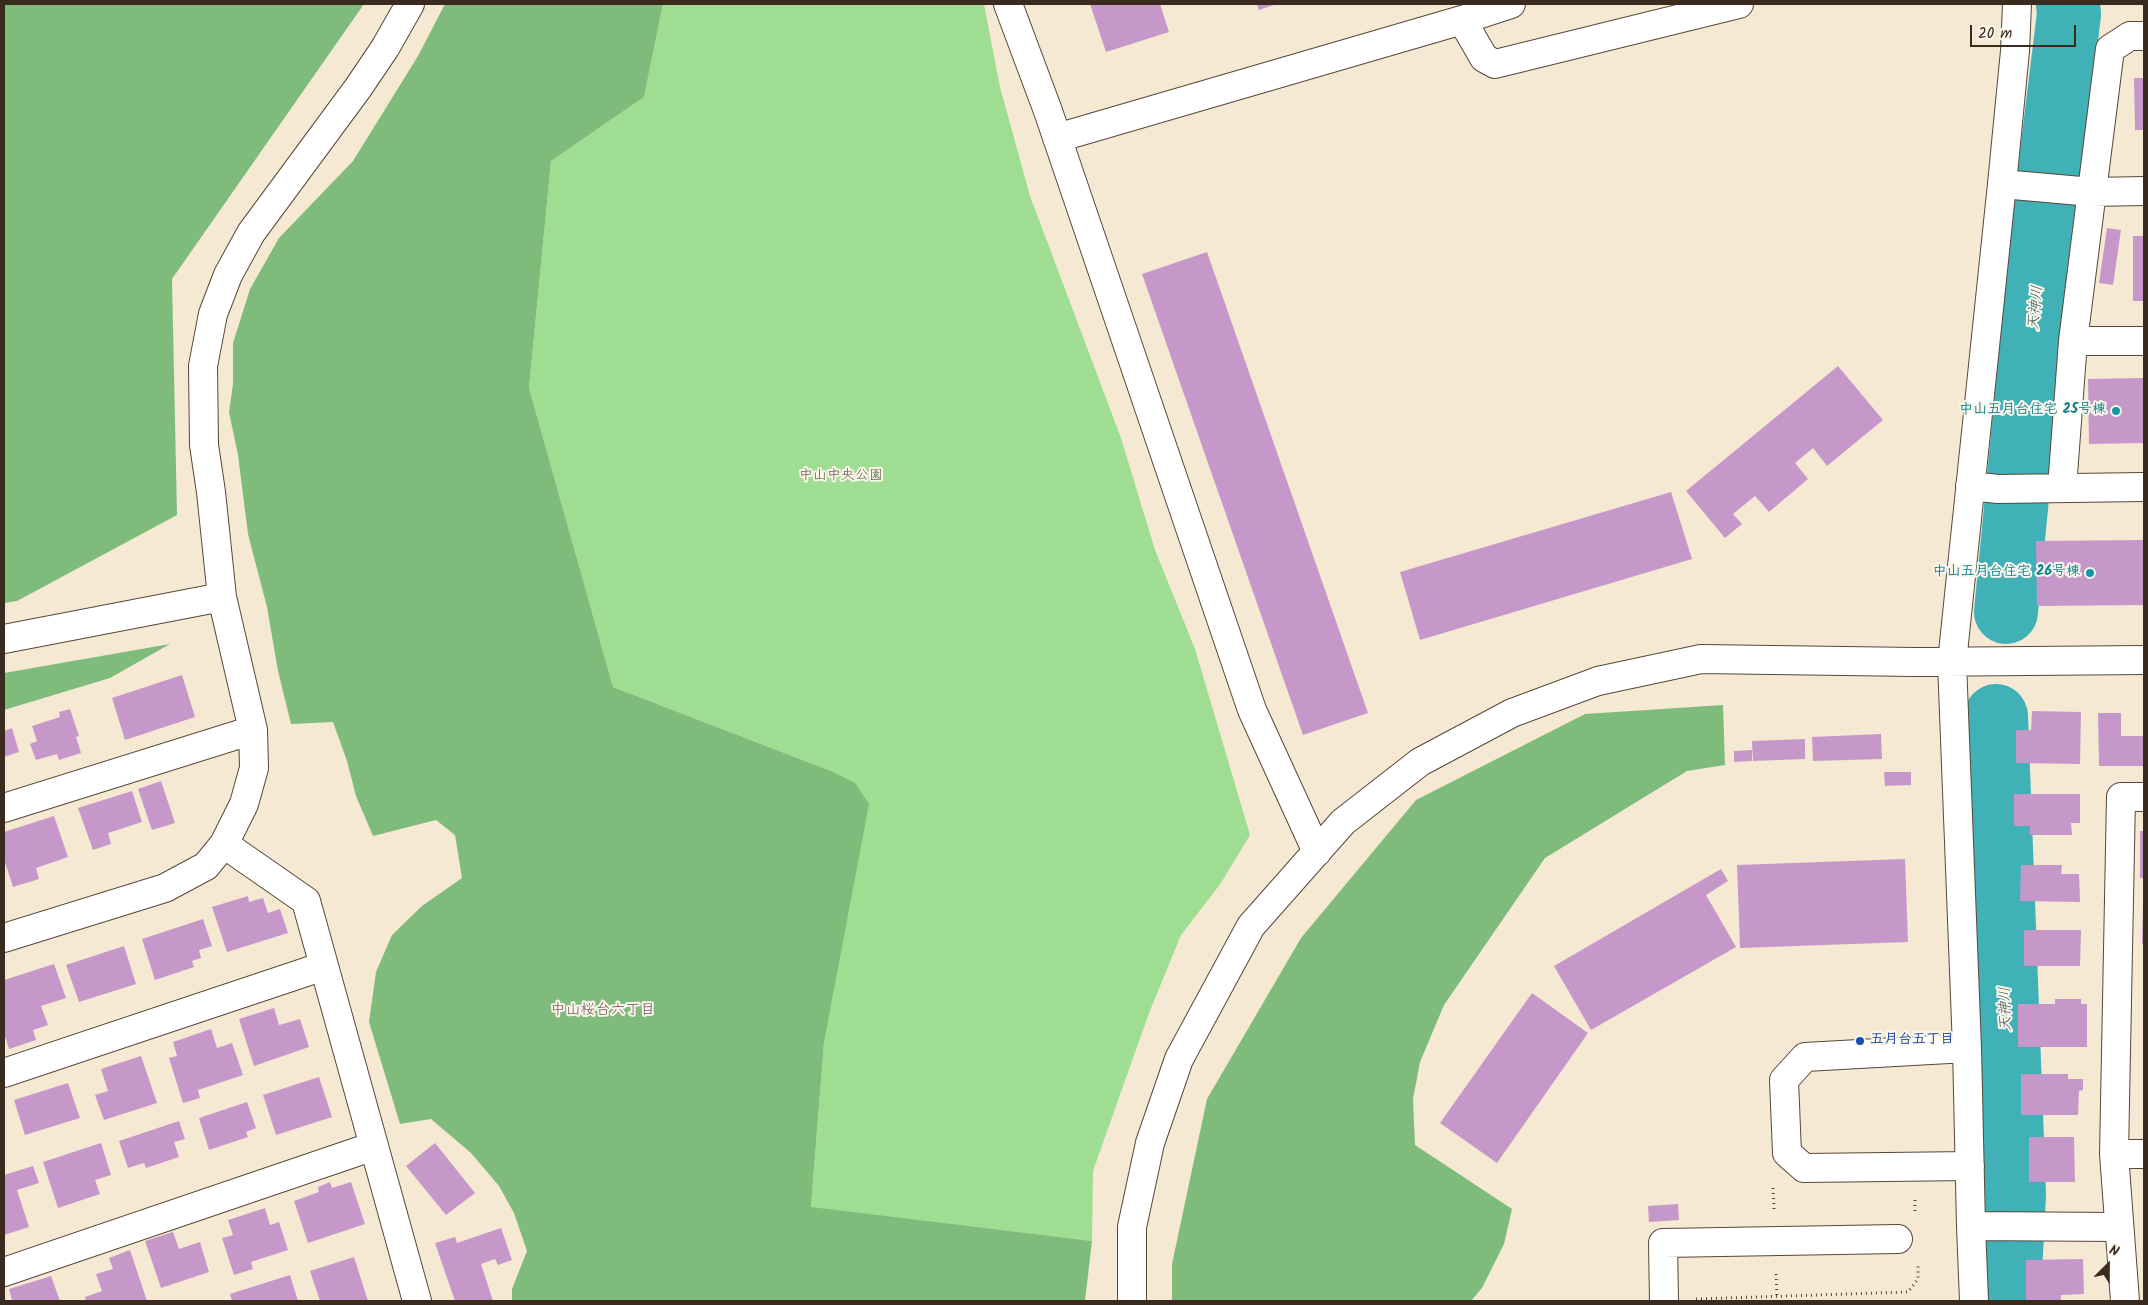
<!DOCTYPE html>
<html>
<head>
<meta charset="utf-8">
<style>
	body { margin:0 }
	#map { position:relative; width:2148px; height:1305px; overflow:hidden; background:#f6e9d3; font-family:Kalam,sans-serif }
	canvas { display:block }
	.frame { position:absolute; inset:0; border:5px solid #3b2a1e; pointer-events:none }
	.north { position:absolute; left:2083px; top:1240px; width:50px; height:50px; -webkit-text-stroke:4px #fbf7ec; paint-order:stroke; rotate:23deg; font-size:14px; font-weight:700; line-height:20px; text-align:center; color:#3b2a1e }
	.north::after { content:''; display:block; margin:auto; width:18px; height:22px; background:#3b2a1e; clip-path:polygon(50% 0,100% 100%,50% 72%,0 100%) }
	.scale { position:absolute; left:1970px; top:25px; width:106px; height:22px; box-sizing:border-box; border:2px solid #3b2a1e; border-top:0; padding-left:6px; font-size:15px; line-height:18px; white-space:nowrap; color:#3b2a1e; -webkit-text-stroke:4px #fbf7ec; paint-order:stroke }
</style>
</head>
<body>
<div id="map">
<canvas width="2148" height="1305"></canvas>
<div class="frame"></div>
<div class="north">N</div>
<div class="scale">20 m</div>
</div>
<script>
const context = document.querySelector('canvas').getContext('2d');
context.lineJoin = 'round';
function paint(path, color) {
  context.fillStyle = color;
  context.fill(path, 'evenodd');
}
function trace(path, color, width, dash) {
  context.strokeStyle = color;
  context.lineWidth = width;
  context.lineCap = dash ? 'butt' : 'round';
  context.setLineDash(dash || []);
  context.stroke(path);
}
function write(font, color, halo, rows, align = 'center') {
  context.font = font + ' Kalam,"Klee One",sans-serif';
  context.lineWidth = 4;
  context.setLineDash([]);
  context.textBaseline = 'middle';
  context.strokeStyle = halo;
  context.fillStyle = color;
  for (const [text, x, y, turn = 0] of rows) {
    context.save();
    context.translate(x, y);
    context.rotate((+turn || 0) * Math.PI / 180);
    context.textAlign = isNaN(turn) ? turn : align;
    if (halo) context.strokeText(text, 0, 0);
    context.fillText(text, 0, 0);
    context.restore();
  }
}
paint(new Path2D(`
	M663 4H984L1000 87 1030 196 1121 438 1155 550 1195 649 1250 835 1221 883 1181 935 1149 1013 1093 1171 1092 1241 811 1208 824 1042 831 771 613 687 529 388 551 161 644 97Z`), '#9fdd92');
paint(new Path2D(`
	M4 4H364L172 279 177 515 17 601 4 603Z
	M445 4H663L644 97 551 161 529 388 613 687 831 771 855 783 869 804 824 1042 811 1207 1092 1241 1085 1301H512V1289L527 1251 514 1213 499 1186 471 1153 431 1119 400 1124 369 1022 376 972 392 935 422 906 462 878 455 835 436 820 373 836 356 796 347 761 333 722 291 724 278 671 267 607 248 534 238 455 229 412 233 384V343L250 289 279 238 353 161 418 56Z
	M170 644 110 678 4 710V673Z
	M1723 705 1725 765 1687 771 1545 858 1444 1005 1420 1062 1413 1099 1415 1145 1512 1209 1504 1244 1482 1288 1471 1301H1172V1264L1207 1099 1301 938 1416 800 1585 714Z`), '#7fbc7c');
trace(new Path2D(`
	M2006 612 2043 226 2069 14 2068 4
	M1996 716 2014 1194 2010 1272 2011 1301`), '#41b1b8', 64);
paint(new Path2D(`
	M1090 4H1160L1169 32 1106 52Z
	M1257 4H1277L1259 10Z
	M2134 78H2144V130H2135Z
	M2107 228 2121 230 2113 285 2099 283Z
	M2133 236H2144V301H2133Z
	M1207 252 1368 713 1303 735 1142 274Z
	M1838 366 1883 420 1827 466 1813 448 1795 463 1808 479 1769 512 1755 496 1733 514 1742 524 1725 538 1686 491Z
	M2144 378V443L2089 444 2088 379Z
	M1671 492 1692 559 1420 640 1400 572Z
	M2144 540V605L2037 606 2036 541Z
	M182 675 195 717 125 740 112 698Z
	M70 709 79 736 76 737 81 753 59 760 57 754 36 760 30 744 37 741 32 726 60 717 59 712Z
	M2032 711 2081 712 2080 764 2016 763V730H2031Z
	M2098 713H2121V736H2144V766H2099Z
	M12 728 19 752 4 757V731Z
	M1881 734 1882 759 1813 761 1812 737Z
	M1805 739V759L1753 761 1752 741Z
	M1752 750V761L1734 762V751Z
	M1884 772H1911V785L1885 786Z
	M161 781 175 823 152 830 138 789Z
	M132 791 142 822 108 833 111 844 93 850 78 808Z
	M2014 794H2080V823H2071L2072 835H2030V826H2014Z
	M54 816 68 857 36 868 39 879 13 887 4 859V832Z
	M2140 831H2144V878H2140Z
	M1905 859 1908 942 1740 948 1737 865Z
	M2021 865H2062L2061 874H2079L2080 902 2020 901Z
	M1721 869 1728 881 1706 895 1736 947 1591 1030 1554 966Z
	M248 896 249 902 263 898 268 913 280 909 288 933 227 952 212 907Z
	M2143 904H2144V944H2142Z
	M203 919 212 946 199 950 201 958 192 961 194 967 155 980 142 939Z
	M2024 930H2081L2080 966H2024Z
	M124 946 136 984 79 1002 66 965Z
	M54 964 66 998 41 1006 48 1025 33 1030 36 1040 9 1049 4 1033V980Z
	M1532 993 1588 1033 1497 1163 1440 1123Z
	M2055 999H2081V1004H2087V1047H2018V1004H2055Z
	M274 1008 279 1025 300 1019 309 1047 254 1066 239 1019Z
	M211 1029 217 1048 232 1043 243 1075 198 1090 200 1098 183 1103 169 1058 177 1056 173 1042Z
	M141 1056 157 1103 104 1120 95 1095 108 1091 101 1069Z
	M2021 1074H2068V1079H2083V1090L2079 1091 2078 1115H2021Z
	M319 1077 332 1117 276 1135 263 1095Z
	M68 1083 80 1118 25 1135 14 1100Z
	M247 1102 256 1128 246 1132 248 1137 209 1150 199 1118Z
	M179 1121 185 1139 174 1142 179 1157 146 1168 144 1163 128 1168 119 1141Z
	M2029 1137H2074L2075 1182H2029Z
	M101 1143 111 1175 95 1180 100 1194 58 1208 43 1162Z
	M435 1143 475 1193 446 1215 406 1166Z
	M33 1166 39 1183 17 1190 29 1227 4 1235V1175Z
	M330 1182 332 1188 351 1182 365 1224 308 1243 294 1201 319 1192 318 1187Z
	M1678 1204 1679 1220 1649 1222 1648 1206Z
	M265 1208 270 1225 279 1222 288 1250 251 1262 253 1269 234 1275 222 1238 233 1235 228 1220Z
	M501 1228 512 1260 498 1265 495 1259 481 1264 493 1301H455L435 1243 455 1237 457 1243Z
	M173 1232 179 1249 200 1242 209 1272 161 1288 145 1241Z
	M130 1250 147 1301H86L85 1297 102 1291 96 1274 113 1269 109 1258Z
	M354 1257 368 1301H320L310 1271Z
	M2083 1259 2084 1294 2061 1295V1301H2026V1260Z
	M290 1275 298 1301H232L230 1294Z
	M51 1276 60 1301H9L12 1300 9 1289Z`), '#c698ca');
const minor = new Path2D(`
	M1008 4 1048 111 1252 710 1317 852
	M1462 20 1511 4
	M1057 138 1462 20 1484 58 1495 64 1739 4
	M2002 184 2092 192 2144 191
	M2073 341H2144
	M1970 486 1998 489 2144 487
	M2062 488 2073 341 2110 49 2130 36H2144
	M4 639 222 597
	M4 808 253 730
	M224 844 306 901 417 1301
	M4 938 165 888 206 866 224 844 244 804 254 768 253 730 222 597 211 492 204 445 203 366 213 314 228 275 251 233 358 88 385 48 410 4
	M1967 1048 1805 1057 1784 1080 1787 1153 1804 1168 1970 1166
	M4 1073 324 966
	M2114 1154H2144
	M1971 1226 2118 1227
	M4 1272 374 1146
	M1132 1301V1227L1150 1143 1179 1059 1251 926 1343 822 1420 762 1512 713 1598 681 1701 659 1915 662 2144 660
	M1664 1301 1663 1243 1898 1239
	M1974 1301 1971 1226 1967 1048 1952 662 2002 184 2015 51 2017 4
	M2125 1301 2114 1154 2121 797H2144`);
trace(minor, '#574739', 30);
trace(new Path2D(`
	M1773 1188 1774 1210
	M1915 1200V1212
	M1776 1274 1777 1297
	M1696 1299 1908 1292 1918 1279V1264`), '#574739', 3, [1, 4]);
trace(minor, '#fff', 28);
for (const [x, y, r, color] of [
	[2116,411,5,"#0f9aa8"],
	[2090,573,5,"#0f9aa8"],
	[1860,1041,5,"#1a4fb4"]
]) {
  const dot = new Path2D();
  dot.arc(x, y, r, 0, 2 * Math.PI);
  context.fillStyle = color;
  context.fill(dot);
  trace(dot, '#fbf7ec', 2);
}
write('bold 14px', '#0d838f', '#fbf7ec', [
	["中山五月台住宅 25号棟",2106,411],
	["中山五月台住宅 26号棟",2080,573]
], 'right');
write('14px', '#54573b', '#fbf7ec', [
	["中山中央公園",841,477]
]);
write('bold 14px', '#164399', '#fbf7ec', [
	["五月台五丁目",1870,1041]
], 'left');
write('italic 15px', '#3d5954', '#fbf7ec', [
	["天神川",2037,308,-84],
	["天神川",2007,1009,-92]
]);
write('15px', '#6c505a', '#fbf7ec', [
	["中山桜台六丁目",603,1011]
]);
</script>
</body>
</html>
